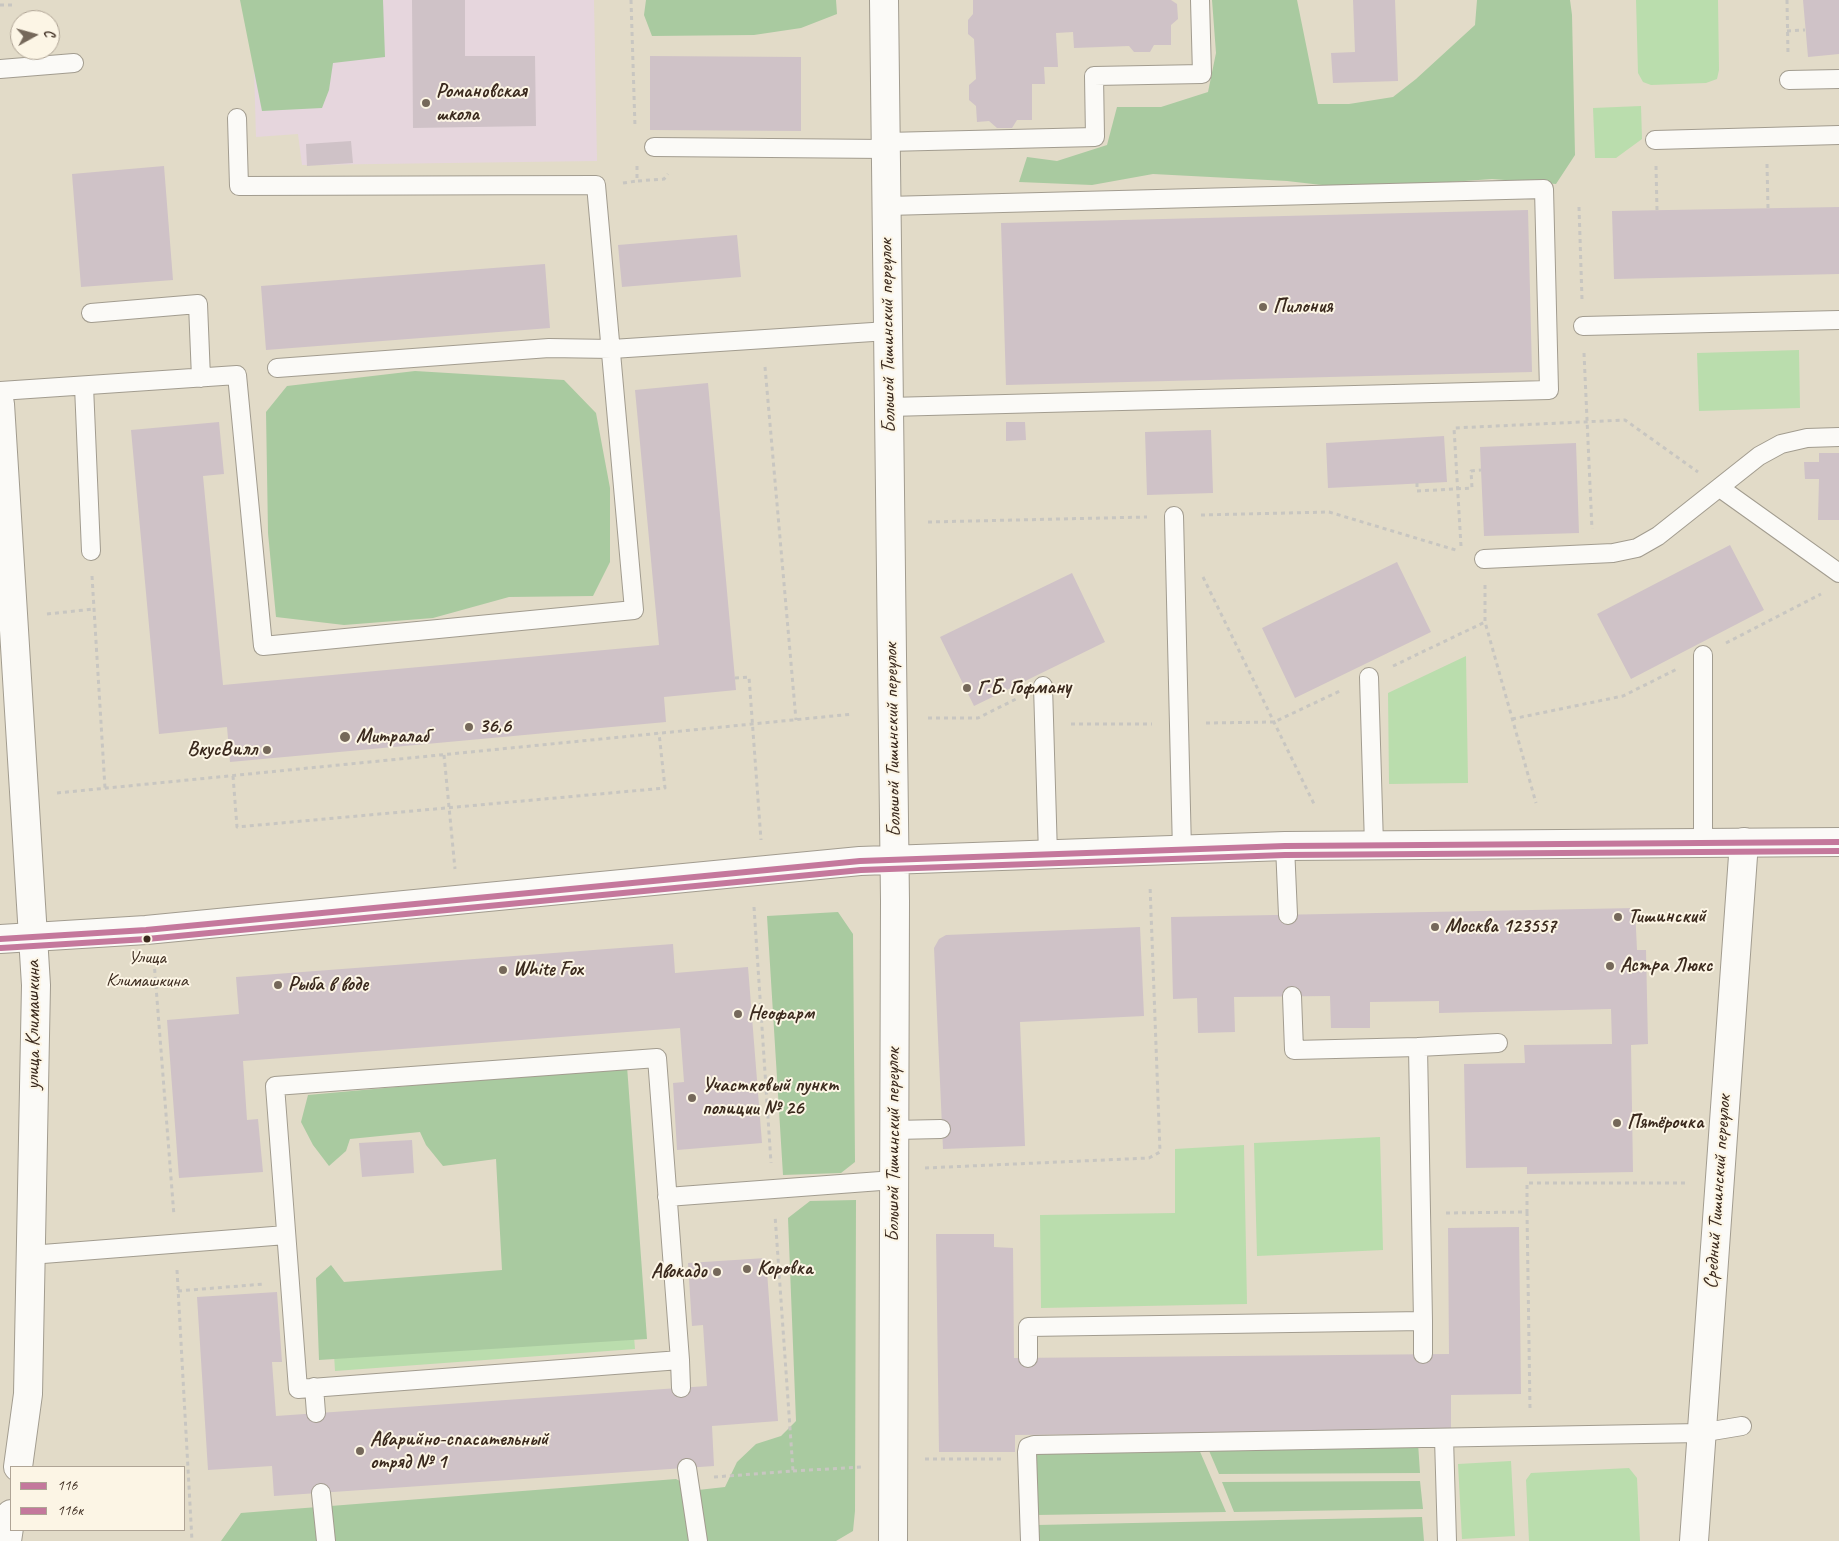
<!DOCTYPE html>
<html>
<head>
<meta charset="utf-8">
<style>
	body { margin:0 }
	#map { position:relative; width:1839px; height:1541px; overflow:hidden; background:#e2dbc8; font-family:Caveat,sans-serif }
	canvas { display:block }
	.legend { position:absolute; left:10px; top:1466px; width:175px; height:65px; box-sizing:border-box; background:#fcf5e5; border:1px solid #afa495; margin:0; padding:6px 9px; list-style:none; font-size:15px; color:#3b2a1e }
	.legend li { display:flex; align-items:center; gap:10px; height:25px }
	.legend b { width:25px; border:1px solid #afa495 }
	.north { position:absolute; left:10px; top:10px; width:50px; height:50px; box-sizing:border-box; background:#fcf5e5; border:1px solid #afa495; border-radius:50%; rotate:83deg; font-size:14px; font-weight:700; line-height:20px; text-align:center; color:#3b2a1e }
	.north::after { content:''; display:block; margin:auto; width:18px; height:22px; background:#75685a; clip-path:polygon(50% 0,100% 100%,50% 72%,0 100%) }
</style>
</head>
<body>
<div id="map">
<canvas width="1839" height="1541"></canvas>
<ul class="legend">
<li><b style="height:6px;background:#c4789c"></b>116</li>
<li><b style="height:6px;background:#c4789c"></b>116к</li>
</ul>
<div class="north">С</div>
</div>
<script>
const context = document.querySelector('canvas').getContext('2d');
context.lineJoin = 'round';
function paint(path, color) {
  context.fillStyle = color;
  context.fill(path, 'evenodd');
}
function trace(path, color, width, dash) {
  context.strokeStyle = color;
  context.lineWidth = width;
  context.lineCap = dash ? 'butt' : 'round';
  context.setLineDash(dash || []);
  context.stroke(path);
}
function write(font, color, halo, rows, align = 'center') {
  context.font = font + ' Caveat,sans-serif';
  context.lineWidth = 4;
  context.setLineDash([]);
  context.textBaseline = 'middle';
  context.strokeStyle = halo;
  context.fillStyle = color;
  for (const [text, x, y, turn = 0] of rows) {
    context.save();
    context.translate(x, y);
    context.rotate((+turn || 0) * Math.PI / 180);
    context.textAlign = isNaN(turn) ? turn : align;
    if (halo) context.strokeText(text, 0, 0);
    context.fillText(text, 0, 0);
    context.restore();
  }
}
paint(new Path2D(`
	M252 0H594L597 161 302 165 298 134 256 137Z`), '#e6d6dd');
paint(new Path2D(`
	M1636 0H1718L1719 70 1717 79 1706 83 1651 85 1643 82 1638 73Z
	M1641 106 1642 139 1616 158H1595L1593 108Z
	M1799 350 1800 408 1699 411 1697 353Z
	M1466 656 1468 783 1389 784 1388 693Z
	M1380 1137 1383 1250 1257 1256 1254 1143Z
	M1244 1145 1247 1304 1041 1308 1040 1215 1175 1213V1149Z
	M631 1299 635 1349 335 1371 332 1321Z
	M1511 1461 1515 1536 1462 1539 1458 1464Z
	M1629 1468 1637 1478 1640 1541H1529L1526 1480 1531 1473Z`), '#baddad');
paint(new Path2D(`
	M240 0H383L385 57 333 63 329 90 322 108 262 111Z
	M646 0H836L837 14 801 28 754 35 652 36 644 15Z
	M1212 0H1297L1318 104H1349L1393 97 1416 79 1475 25 1477 0H1570L1572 15 1575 155 1556 184 1492 179 1423 184 1339 187 1287 181 1153 174 1092 185 1019 182 1027 157 1057 161 1107 145 1117 107H1161L1208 92 1216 53Z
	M415 371 564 380 596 413 610 488V562L593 596 509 597 433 618 344 625 276 617 268 533 266 412 287 386Z
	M838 912 853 934 855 1162 841 1173 783 1175 767 916Z
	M627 1066 647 1339 319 1360 316 1278 331 1265 344 1282 502 1270 496 1159 443 1166 426 1145 420 1132 350 1139 346 1151 329 1166 313 1145 301 1122 308 1095Z
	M856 1200 855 1511 853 1531 836 1541H221L241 1513 676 1479 698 1490 725 1487 737 1462 756 1444 781 1436 796 1421 788 1218 810 1201Z
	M1418 1443 1420 1473 1219 1474 1207 1446Z
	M1198 1447 1226 1512 1036 1515 1034 1451Z
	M1420 1481 1423 1509 1234 1512 1222 1482Z
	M1422 1517 1424 1541H1037V1525Z`), '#a9caa0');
paint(new Path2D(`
	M412 0H465V56H535L536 126 413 128Z
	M973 0H1171L1177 4 1178 19 1171 25V45H1154L1150 52H1134L1129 46 1074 48 1073 32 1056 33 1058 67H1044L1045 84H1032V120H1017L1012 128H997L989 121 977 122 976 106 969 100V85L976 79 974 39 968 34V20L973 14Z
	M1353 0H1395L1398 81 1333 83 1331 53 1355 52Z
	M1803 0H1839V54L1808 57Z
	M650 56 801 57V131L650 130Z
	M351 141 353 163 307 166 306 144Z
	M164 166 173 280 81 287 72 174Z
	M1839 207V274L1614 279 1612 211Z
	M1528 210 1532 372 1006 385 1001 223Z
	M737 235 741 277 622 287 618 245Z
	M545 264 550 328 266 350 261 286Z
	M708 383 736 690 664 697 666 722 230 762 227 727 159 734 131 430 219 422 224 474 203 476 223 685 659 645 635 390Z
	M1006 422H1025L1026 440 1006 441Z
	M1211 430 1213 493 1147 495 1145 432Z
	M1444 436 1447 482 1328 488 1326 443Z
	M1576 443 1579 533 1484 536 1480 447Z
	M1819 453H1839V520H1818L1819 479H1805L1804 462H1819Z
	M1730 545 1764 610 1631 679 1597 614Z
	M1397 562 1431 632 1295 698 1262 628Z
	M1072 573 1105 642 974 706 940 637Z
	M1635 908 1637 950H1646L1648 1044 1631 1045 1633 1172 1527 1174V1167L1466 1168 1464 1064 1525 1063 1524 1045 1612 1044 1611 1009 1439 1013V1001L1370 1002V1028H1331L1330 996 1234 997 1235 1032 1198 1033 1197 998 1173 999 1171 917Z
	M1140 927 1144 1016 1020 1022 1025 1146 943 1149 934 948 939 939 946 935Z
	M673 944 675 973 748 967 762 1143 677 1150 673 1083 684 1082 680 1028 243 1061 247 1120 258 1119 263 1172 179 1178 167 1020 239 1014 236 977Z
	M412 1140 414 1173 362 1177 359 1143Z
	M1519 1227 1521 1394 1451 1395V1431L1015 1435V1452H939L936 1234H994V1247L1013 1248 1014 1358 1449 1354 1448 1228Z
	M766 1258 778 1421 712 1426 714 1466 274 1496 272 1466 208 1470 197 1297 277 1292 282 1362H272L276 1416 707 1386 703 1325 692 1326 688 1263Z`), '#cfc2c7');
const service = new Path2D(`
	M0 69 74 63
	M1789 80 1839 79
	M1655 140 1839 135
	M886 142 1095 137 1094 76 1202 74 1200 0
	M654 147 886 149
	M887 206 1544 189 1549 390 889 407
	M91 313 198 304 201 378
	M1583 326 1839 320
	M277 368 549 348 612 349 888 331
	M84 386 91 551
	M0 391 237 375 263 646 634 610 596 185 239 186 237 118
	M1720 488 1839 573
	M1174 516 1182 851
	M1484 559 1613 553 1637 548 1658 536 1759 456 1781 444 1807 438 1839 437
	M1369 677 1374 845
	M1043 686 1048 855
	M1703 843V655
	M1285 846 1288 915
	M1418 1047 1498 1043
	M657 1058 680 1360 298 1389 275 1086Z
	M894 1130 941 1129
	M667 1197 894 1180
	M30 1255 286 1235
	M1423 1321V1354
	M1028 1358V1327L1423 1321 1418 1047 1294 1050 1292 996
	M680 1360 681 1388
	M314 1387 316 1413
	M1444 1438 1447 1541
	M687 1468 698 1541
	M321 1493 326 1541
	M1030 1541 1027 1452 1028 1447 1034 1445 1700 1433 1742 1426`);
const minor = new Path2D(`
	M0 404 36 985 28 1394 18 1467
	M7 1541 11 1514
	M1694 1541 1744 842`);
const tertiary = new Path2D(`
	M884 0 895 901 893 1541
	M0 939 146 930 860 861 1285 846 1839 842`);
trace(service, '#a29c8f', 20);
trace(minor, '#a29c8f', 30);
trace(tertiary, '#a29c8f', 30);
trace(new Path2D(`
	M631 0 635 127
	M1787 0 1788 54
	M0 5H14
	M1787 31 1805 30
	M1767 164 1768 208
	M637 166V181L664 179 668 174
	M1656 166 1657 210
	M623 183 637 181
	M1579 207 1582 299
	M1584 353 1592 529
	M765 367 796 720
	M1417 483V491L1472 488 1471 471 1481 470
	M1201 515 1329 512 1459 551
	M928 522 1147 517
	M1461 546 1454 428 1625 420 1698 472
	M92 576 105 788
	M1203 577 1315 806
	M1485 585V622L1536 803
	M47 614 94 609
	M1726 643 1821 594
	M1393 666 1485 622
	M735 678 749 677 761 840
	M928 718H978L1016 699
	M1512 719 1623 696 1677 669
	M1206 723 1274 722 1342 690
	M1071 724H1152
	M444 755 455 869
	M233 776 237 827 665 788 659 733
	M57 793 853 714
	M754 907 771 1163
	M154 961 174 1216
	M925 1168 1149 1158 1160 1152 1150 885
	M1527 1212 1530 1409
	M1446 1213 1527 1212V1183H1688
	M177 1270 192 1541
	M178 1291 264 1284
	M925 1459H1001
	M793 1471 862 1467
	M714 1477 793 1471 775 1215`), '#c8c6c1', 3, [4, 4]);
trace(service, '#fbfaf7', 18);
trace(minor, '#fbfaf7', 28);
trace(tertiary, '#fbfaf7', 28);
trace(new Path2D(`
	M0 939 146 930 860 861 1285 846 1839 842`), '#c4789c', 6);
trace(new Path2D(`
	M1 948 147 939 861 870 1285 855 1839 851`), '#c4789c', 6);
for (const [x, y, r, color] of [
	[426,103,5,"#75685a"],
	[1263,307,5,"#75685a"],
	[967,688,5,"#75685a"],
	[469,727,5,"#75685a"],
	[345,737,6,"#75685a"],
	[267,750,5,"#75685a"],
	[1618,917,5,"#75685a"],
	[1435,927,5,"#75685a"],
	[147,939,4.5,"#3b2a1e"],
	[1610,966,5,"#75685a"],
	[503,970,5,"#75685a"],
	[278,985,5,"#75685a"],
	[738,1014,5,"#75685a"],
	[692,1098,5,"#75685a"],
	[1617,1123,5,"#75685a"],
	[747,1269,5,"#75685a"],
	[717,1272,5,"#75685a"],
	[360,1451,5,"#75685a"]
]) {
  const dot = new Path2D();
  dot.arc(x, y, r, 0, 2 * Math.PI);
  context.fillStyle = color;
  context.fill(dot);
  trace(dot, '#fcf5e5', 2);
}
write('19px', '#3b2a1e', '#fcf5e5', [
	["Улица",147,958],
	["Климашкина",147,981]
]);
write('bold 20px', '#3b2a1e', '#fcf5e5', [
	["Романовская",436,92],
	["школа",436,115],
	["Пилония",1273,307],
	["Г.Б. Гофману",977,688],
	["36,6",479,727],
	["Митралаб",356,737],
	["ВкусВилл",257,750,"right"],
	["Тишинский",1628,917],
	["Москва 123557",1445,927],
	["Астра Люкс",1620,966],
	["White Fox",513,970],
	["Рыба в воде",288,985],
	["Неофарм",748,1014],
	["Участковый пункт",702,1086],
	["полиции № 26",702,1109],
	["Пятёрочка",1627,1123],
	["Коровка",757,1269],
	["Авокадо",707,1272,"right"],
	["Аварийно-спасательный",370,1440],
	["отряд № 1",370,1463]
], 'left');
write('20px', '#3b2a1e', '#fcf5e5', [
	["Большой Тишинский переулок",888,336,-91],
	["Большой Тишинский переулок",893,740,-91],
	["улица Климашкина",34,1025,-90],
	["Большой Тишинский переулок",894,1145,-90],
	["Средний Тишинский переулок",1718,1192,-86]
]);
</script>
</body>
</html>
